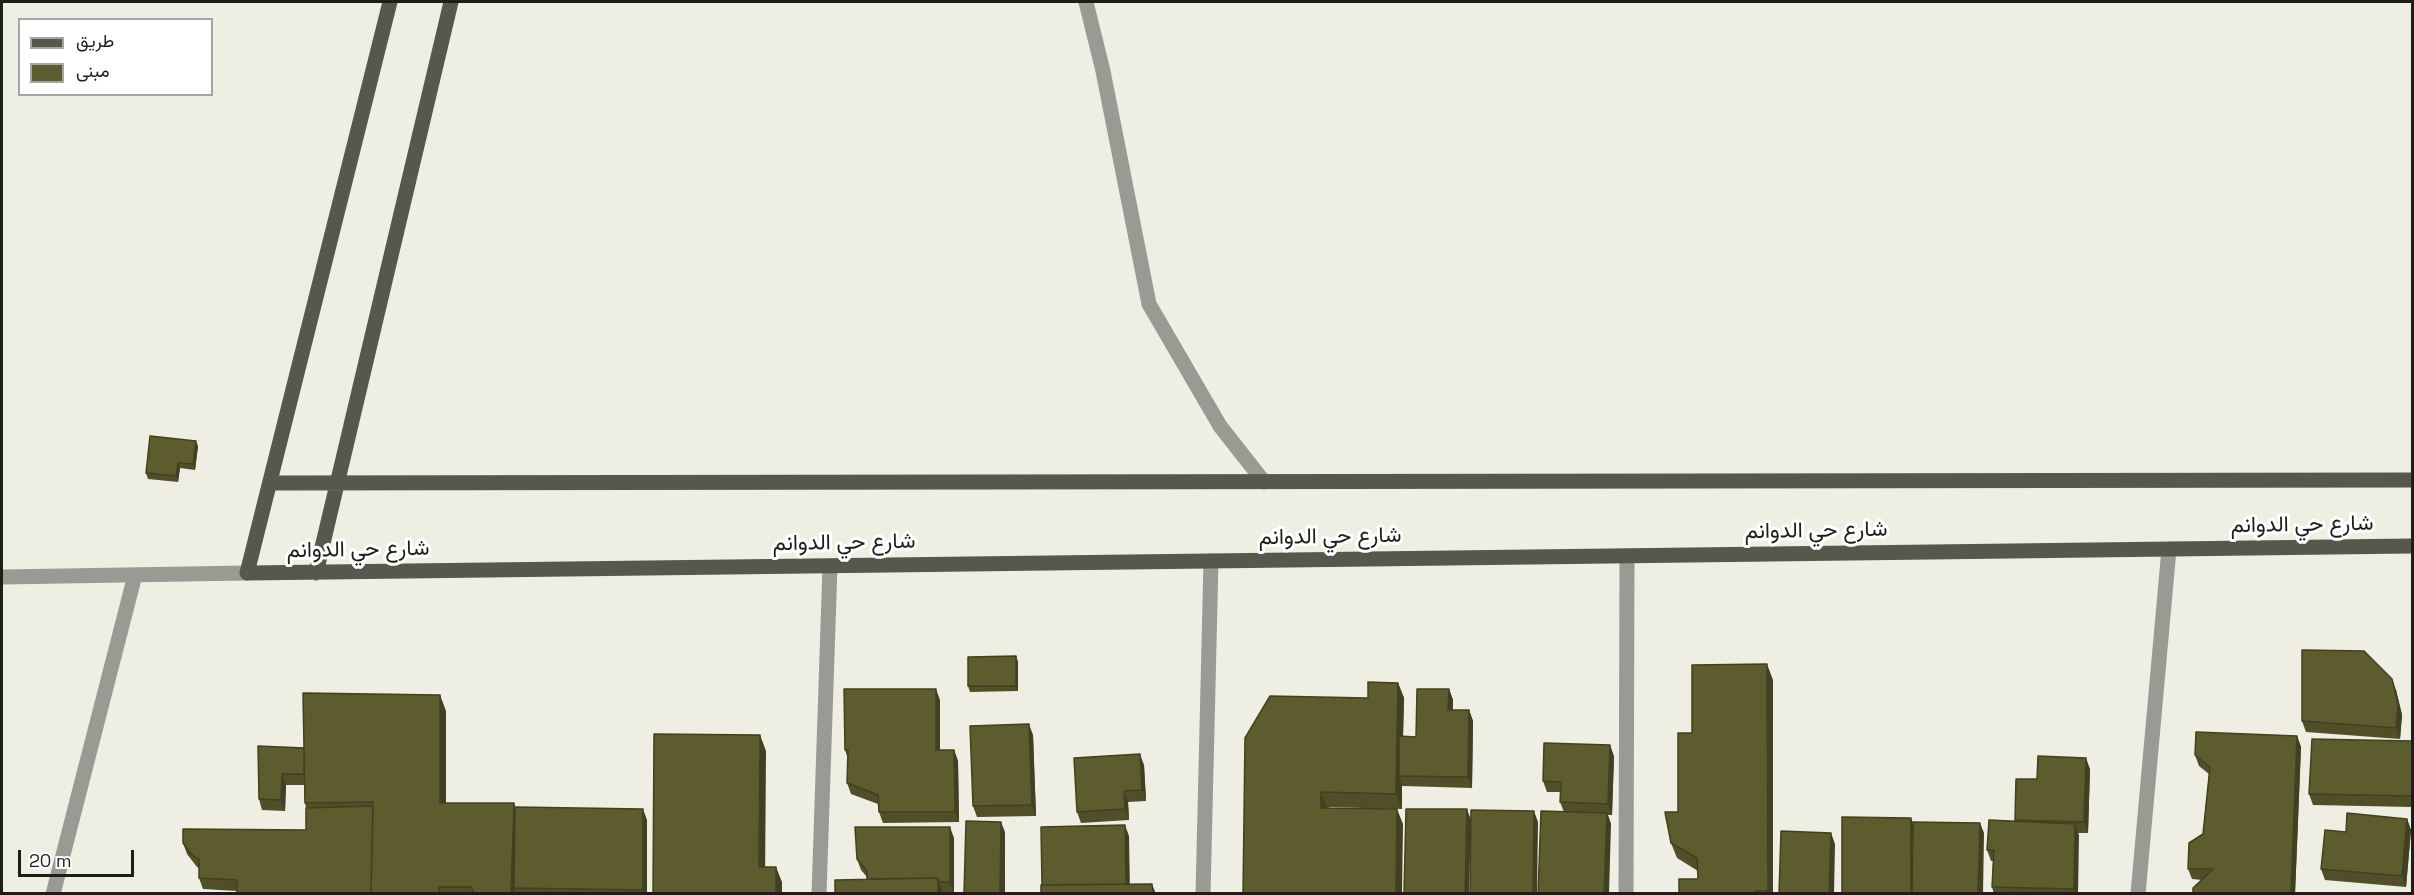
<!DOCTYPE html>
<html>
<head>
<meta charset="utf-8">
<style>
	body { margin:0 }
	#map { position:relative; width:2414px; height:895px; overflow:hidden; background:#eeefe2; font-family:"Space Grotesk",Vazirmatn,sans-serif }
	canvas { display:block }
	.frame { position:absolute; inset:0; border:3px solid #1d1d19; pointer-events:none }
	.legend { position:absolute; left:18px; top:18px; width:195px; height:78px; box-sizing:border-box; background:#fff; border:2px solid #a5a5a3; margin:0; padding:8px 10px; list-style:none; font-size:18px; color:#1d1d19 }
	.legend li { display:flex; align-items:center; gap:12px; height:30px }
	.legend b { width:30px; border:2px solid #a5a5a3 }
	.scale { position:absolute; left:18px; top:850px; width:116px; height:27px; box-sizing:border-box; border:3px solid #1d1d19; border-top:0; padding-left:8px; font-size:18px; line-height:21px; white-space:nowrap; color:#1d1d19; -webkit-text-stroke:4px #fff; paint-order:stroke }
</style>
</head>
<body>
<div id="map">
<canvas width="2414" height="895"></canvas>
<div class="frame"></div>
<ul class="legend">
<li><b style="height:8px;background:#57574e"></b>طريق</li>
<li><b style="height:16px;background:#5d5c2f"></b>مبنى</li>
</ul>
<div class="scale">20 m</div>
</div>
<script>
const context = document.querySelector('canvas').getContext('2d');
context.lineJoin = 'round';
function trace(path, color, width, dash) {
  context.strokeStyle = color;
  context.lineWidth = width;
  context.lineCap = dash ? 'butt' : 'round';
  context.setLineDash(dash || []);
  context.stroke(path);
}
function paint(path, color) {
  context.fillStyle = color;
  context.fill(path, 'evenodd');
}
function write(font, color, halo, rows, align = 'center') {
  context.font = font + ' "Space Grotesk",Vazirmatn,sans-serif';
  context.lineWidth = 6;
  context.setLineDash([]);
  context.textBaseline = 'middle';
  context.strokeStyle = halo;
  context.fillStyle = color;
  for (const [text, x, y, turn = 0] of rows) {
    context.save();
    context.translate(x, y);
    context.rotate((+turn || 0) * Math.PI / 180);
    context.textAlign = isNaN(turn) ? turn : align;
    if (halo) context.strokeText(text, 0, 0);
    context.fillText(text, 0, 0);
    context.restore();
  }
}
trace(new Path2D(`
	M1086 2 1103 71 1149 304 1220 426 1264 482
	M2 577 247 573
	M53 894 135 575
	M819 894 830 566
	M1203 894 1211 561
	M1626 894 1627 556
	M2138 894 2169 549`), '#9a9a95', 15);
trace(new Path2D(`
	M390 2 247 573 2412 546
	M270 483 2412 480
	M316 573 451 2`), '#57574e', 15);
paint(new Path2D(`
	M198 446 195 470 180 468 178 482 148 479 146 473Z
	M1016 656 1018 662V691L970 692 968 686Z
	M1773 680V894H1679L1698 879V871L1677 858 1671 843 1678 812 1692 733Z
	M1398 683 1404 698 1403 736 1416 737 1449 689 1453 700V710H1469L1473 721 1472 788 1403 786H1402V809L1327 807 1403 824 1243 894 1368 698Z
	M2396 690 2402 715 2400 739 2306 732 2302 721Z
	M940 700V750H954L958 761 959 822 883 823 879 812 878 804 851 794 847 783 848 759 845 750Z
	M446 711V803L515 807 647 820V894H237V891L203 889 199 878V868L197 867 187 854 183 843 306 830V808L305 803 304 785H286L285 811 262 810 259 799 304 748Z
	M1033 735 1036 816 977 817 973 806Z
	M2297 736 2301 747 2295 894 2202 880 2192 879 2188 869 2203 834 2209 774 2199 766 2195 755Z
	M2412 741V807L2313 805 2309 794Z
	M1614 756 1612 815H1608L1611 824 1564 812 1560 802 1561 792H1547L1543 781Z
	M1144 765 1146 801 1128 802 1129 820 1081 823 1077 812Z
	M2090 769 2088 833H2078V894H1994L1992 887 1993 861H1991L1987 850 2016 822 2015 820 2037 779Z
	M2407 819 2411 830 2406 887 2325 880 2321 869 2346 832Z
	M954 838V893H943L867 879V877L861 870 857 859Z`), '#504f28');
paint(new Path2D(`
	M196 441 198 446 195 470 193 464Z
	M178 463 180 468 178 482 176 476Z
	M1016 656 1018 662V691L1016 686Z
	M1767 664 1773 680V894H1769L1768 891Z
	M2392 679 2396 690 2402 715 2400 739 2396 728Z
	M1398 683 1404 698 1402 776H1399L1402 786V809L1396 794Z
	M936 689 940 700V760L936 750Z
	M1449 689 1453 700 1452 721 1448 710Z
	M440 695 446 711V819L440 803Z
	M1469 710 1473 721 1472 788 1468 777Z
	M1029 724 1033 735 1036 816 1032 805Z
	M760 735 766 751 765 883 759 867Z
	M2297 736 2301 747 2295 894H2291Z
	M1610 745 1614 756 1612 815 1608 804Z
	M954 750 958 761 959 822 955 812Z
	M1140 754 1144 765 1146 801 1142 790Z
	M2086 758 2090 769 2088 833 2084 822Z
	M282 774 286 785 285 811 281 800Z
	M1124 791 1128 802 1129 820 1125 809Z
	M1321 792 1327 807V823L1321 808Z
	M514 803 519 818 514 888 516 894H511Z
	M643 809 647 820V894H644L643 890Z
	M1397 809 1403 824 1402 894H1396Z
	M1467 809 1471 820 1469 894H1465Z
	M1534 811 1538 822 1537 894H1533Z
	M1607 813 1611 824 1609 894H1604Z
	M1911 818 1917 833 1916 894H1911Z
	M2407 819 2411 830 2406 887 2402 876Z
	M1001 822 1005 832V894H1000Z
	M1980 823 1984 833 1983 894H1978Z
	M2075 824 2079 835 2078 894H2076L2074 889Z
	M1125 825 1129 836 1130 894 1126 888Z
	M950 827 954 838V893L950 882Z
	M1831 833 1835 844 1834 894H1829Z
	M776 867 782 882V894H776Z
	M938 878 943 894H938Z
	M1152 884 1156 894H1153Z`), '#414021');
const building = new Path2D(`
	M150 436 196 441 193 464 178 463 176 476 146 473Z
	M2302 650 2364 651 2392 679 2398 704 2396 728 2302 721Z
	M1016 656V686H968V657Z
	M1767 664 1768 891H1755V894H1679V879H1698L1697 858 1671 843 1665 812H1678V733H1692V665Z
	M1368 682 1398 683 1396 794 1321 792V808L1397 809 1396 894H1243L1245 738 1270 696 1368 698Z
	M844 689H936V750H954L955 812H879L878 795 847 783 848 750H845Z
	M1417 689H1449L1448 710H1469L1468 777 1399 776V736L1416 737Z
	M303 693 440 695V803H514L511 894H474L471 887H439V894H371L373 802 305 803Z
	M1029 724 1032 805 973 806 970 726Z
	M2196 732 2297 736 2291 894H2193V888L2213 869H2188L2189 843 2203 834 2210 767 2195 755Z
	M654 734 760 735 759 867H776V894H653Z
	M2312 739 2412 741V796L2309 794Z
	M1544 743 1610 745 1608 804 1560 802 1561 782 1543 781Z
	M258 746 304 748V774H282L281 800 259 799Z
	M1140 754 1142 790 1124 791 1125 809 1077 812 1074 758Z
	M2038 756 2086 758 2084 822 2015 820 2016 779H2037Z
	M373 806 371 894H237V880L199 878V859L193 856 183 843V829L306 830V808Z
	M515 807 643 809V890L514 888Z
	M1406 809H1467L1465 894H1404Z
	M1471 810 1534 811 1533 894H1470Z
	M1541 811 1607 813 1604 894H1538Z
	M2347 813 2407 819 2402 876 2321 869 2325 830 2346 832Z
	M1842 817 1911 818V894H1842Z
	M1989 820 2075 824 2074 889 1992 887 1994 850H1987Z
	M966 821 1001 822 1000 894H964Z
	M1913 822 1980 823 1978 894H1912Z
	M1125 825 1126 884 1042 885 1041 827Z
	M855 827H950V882H939L938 878 867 879V871L857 859Z
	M1781 831 1831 833 1829 894H1779Z
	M938 878V894H835V880Z
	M1152 884 1153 894H1041V885Z`);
paint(building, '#5d5c2f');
trace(building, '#414021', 1.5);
write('22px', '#1d1d19', '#fff', [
	["شارع حي الدوانم",2302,525,-1],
	["شارع حي الدوانم",1816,531,-1],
	["شارع حي الدوانم",1330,537,-1],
	["شارع حي الدوانم",844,543,-1],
	["شارع حي الدوانم",358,550,-1]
]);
</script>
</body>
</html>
